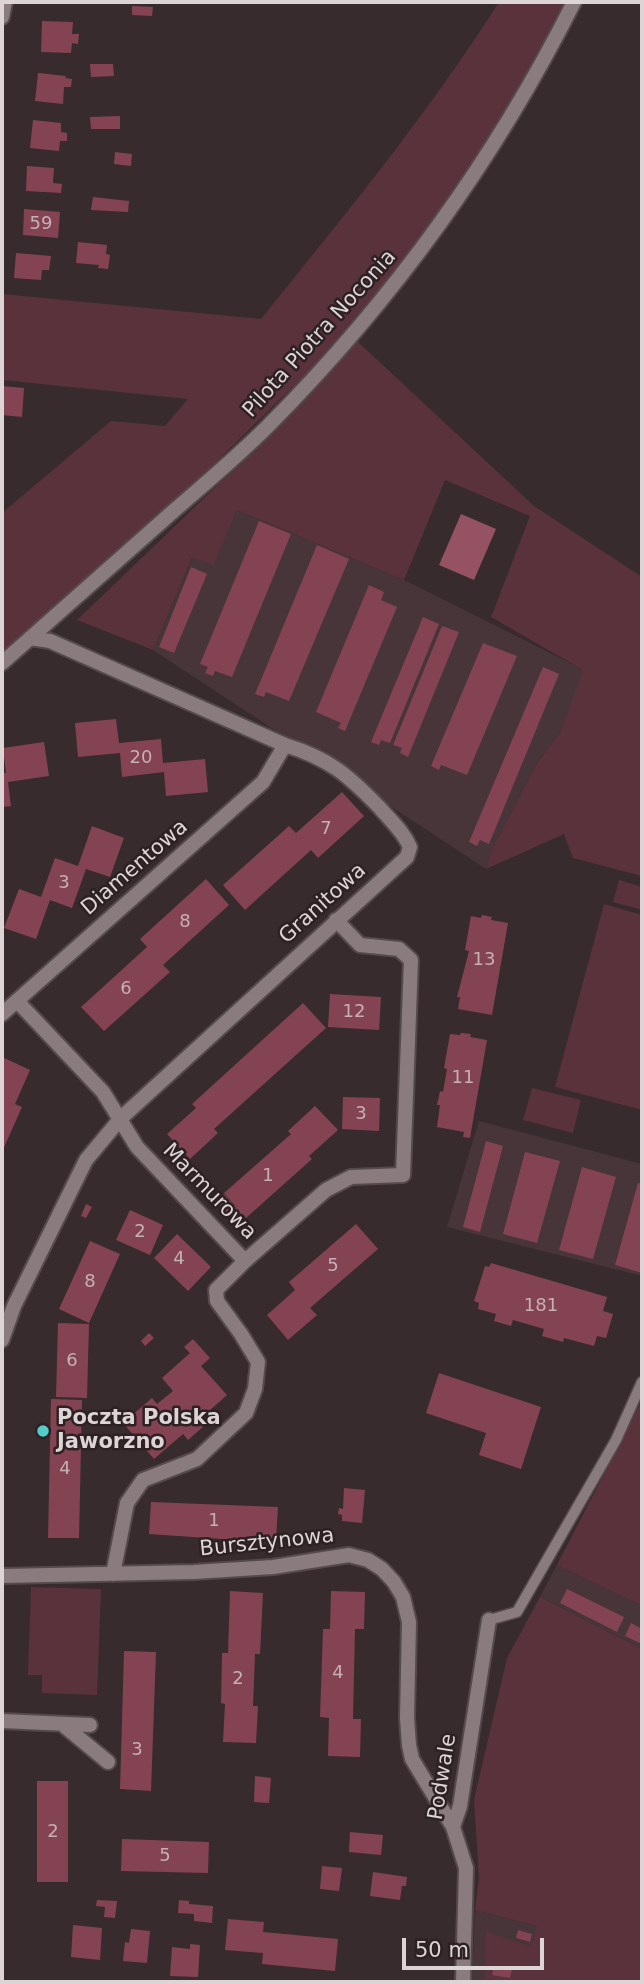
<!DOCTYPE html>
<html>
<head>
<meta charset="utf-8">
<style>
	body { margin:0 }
	#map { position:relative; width:644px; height:1984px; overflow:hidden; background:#382b2d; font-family:"DejaVu Sans",sans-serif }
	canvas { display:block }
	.frame { position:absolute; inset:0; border:4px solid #dcd4d5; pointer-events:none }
	.scale { position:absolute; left:402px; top:1938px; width:142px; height:32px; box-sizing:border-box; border:4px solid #dcd4d5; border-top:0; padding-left:9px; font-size:21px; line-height:24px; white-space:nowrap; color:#dcd4d5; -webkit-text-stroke:5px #2d2124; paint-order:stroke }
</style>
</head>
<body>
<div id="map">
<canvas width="644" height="1984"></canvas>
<div class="frame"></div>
<div class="scale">50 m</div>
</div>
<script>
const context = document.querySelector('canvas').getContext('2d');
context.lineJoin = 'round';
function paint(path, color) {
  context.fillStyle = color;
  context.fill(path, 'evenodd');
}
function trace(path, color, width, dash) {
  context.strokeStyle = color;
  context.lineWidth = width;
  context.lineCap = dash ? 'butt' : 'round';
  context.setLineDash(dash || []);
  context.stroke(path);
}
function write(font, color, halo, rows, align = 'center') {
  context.font = font + ' "DejaVu Sans",sans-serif';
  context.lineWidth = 5;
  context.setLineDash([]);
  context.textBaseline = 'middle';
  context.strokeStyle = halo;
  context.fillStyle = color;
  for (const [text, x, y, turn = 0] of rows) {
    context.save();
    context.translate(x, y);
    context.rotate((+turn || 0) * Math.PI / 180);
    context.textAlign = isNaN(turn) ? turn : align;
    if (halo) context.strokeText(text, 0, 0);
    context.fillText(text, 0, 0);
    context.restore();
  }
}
paint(new Path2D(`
	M237 510 404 580 584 670 560 733 537 763 492 849 486 869 153 650 193 557 214 564Z
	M479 1121 642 1164V1276L447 1227Z
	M557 1565 642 1606V1649L540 1597Z
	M475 1910 586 1939 576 1982H472Z`), '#473539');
paint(new Path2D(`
	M499 2H565L520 86 461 181 410 253 312 368 213 465 47 615 2 652V513L111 421 165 426 188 399 2 380V294L261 319C344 216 428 114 499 2Z
	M357 341 534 506 642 577V876L573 858 564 834 486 869 492 849 537 763 560 733 583 670 491 617 530 516 445 480 404 580 237 510 214 565 192 558 153 650 77 620 296 410Z
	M619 880 642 887V910L613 902Z
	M604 904 642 915V1110L555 1087Z
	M532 1088 581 1100 573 1133 523 1120Z
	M642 1400V1606L557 1565Z
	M31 1587 101 1589 97 1695 42 1693V1675H28Z
	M540 1597 642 1649V1982H508L485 1979 486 1932 531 1947 537 1926 475 1910 479 1878 474 1800 507 1658Z`), '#5a323c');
paint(new Path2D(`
	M461 514 496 529 474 580 439 565Z`), '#945262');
paint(new Path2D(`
	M132 6 153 7 152 16 132 15Z
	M42 21 73 22 72 34H79L78 44 72 43 71 53 41 52Z
	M90 64H113L114 76 91 77Z
	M38 73 66 76 65 78 72 79 71 87H64L63 104 35 101Z
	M120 116V129H91L90 117Z
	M33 120 61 123V132L67 133V141H60L59 151 30 148Z
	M115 152 132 154 131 166 114 164Z
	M27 166 54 168 53 183 62 184 61 193 26 191Z
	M93 197 129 201 128 212 91 210Z
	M24 209 60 212 58 238 23 235Z
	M78 242 107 245 106 254 110 255 108 269 98 268 99 265 76 263Z
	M16 253 51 256 49 270H42L41 280 14 278Z
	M2 386 24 388 22 417 2 415Z
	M259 521 291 534 232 677 215 671 213 676 205 673 208 667 200 664Z
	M317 545 349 559 289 701 266 692 264 697 255 694Z
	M191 567 207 574 174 653 159 647Z
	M369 585 384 592 381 600 397 607 345 731 338 728 341 723 316 712Z
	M423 617 439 624 390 743 381 740 379 745 371 742Z
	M442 626 459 632 408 757 400 753 402 748 393 745Z
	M483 643 517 656 467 775 441 765 439 770 431 766Z
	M543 667 559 674 489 844 480 840 477 846 469 842Z
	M116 719 119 743 161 739 163 763 205 759 208 792 166 796 164 772 122 777 120 753 78 757 75 723Z
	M44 742 49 776 8 782 11 806 2 807V773H6L3 748Z
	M342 792 364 816 318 858 311 850 245 910 223 885 289 826 296 833Z
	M92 826 124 838 110 877 86 869 72 908 50 900 36 939 4 928 19 889 41 897 55 858 78 866Z
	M206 879 229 905 163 965 170 972 104 1031 81 1007 147 947 140 939Z
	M482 915 492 917 491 920 508 923 492 1015 458 1009 460 997H457L469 951 465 950 471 916 481 918Z
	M330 994 381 997 379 1030 328 1027Z
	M303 1003 326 1028 214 1129 218 1133 190 1159 167 1134 196 1108 192 1104Z
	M461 1033 471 1034 470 1037 487 1040 470 1138 463 1137 464 1132 437 1127 440 1105H437L440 1091 443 1092 447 1069 444 1068 450 1034 460 1035Z
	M2 1057 30 1070 15 1104 22 1107 2 1152Z
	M343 1097 380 1098 379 1131 342 1129Z
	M315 1106 338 1130 309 1156 312 1159 246 1218 243 1214 234 1221 216 1201 224 1194 240 1211 224 1193 291 1134 288 1131Z
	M486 1141 503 1146 480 1232 463 1227Z
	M525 1152 560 1161 537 1243 503 1234Z
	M582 1167 616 1177 593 1259 559 1250Z
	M638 1183 642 1184V1273L615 1265Z
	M86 1204 92 1207 86 1218 81 1216Z
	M130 1210 163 1225 150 1255 116 1240Z
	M356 1224 378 1249 310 1308 317 1315 288 1340 267 1315 295 1290 289 1282Z
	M177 1234 211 1267 188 1291 154 1258Z
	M90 1241 120 1254 89 1323 59 1309Z
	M491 1263 607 1297 603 1311 613 1314 606 1338 597 1336 594 1346 564 1338 563 1342 542 1336 544 1329 513 1320 511 1326 494 1321 496 1314 478 1309 479 1303 474 1301 485 1266 489 1267Z
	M58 1323 89 1324 87 1398 56 1397Z
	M149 1333 154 1338 145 1346 141 1341Z
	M193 1339 210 1358 201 1366 227 1395 199 1420 204 1426 188 1440 183 1434 154 1459 123 1423 152 1398 157 1404 173 1391 162 1378 190 1353 184 1347Z
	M439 1373 541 1407 521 1469 479 1455 486 1433 426 1413Z
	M51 1399 82 1400 79 1538H48Z
	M344 1488 365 1490 362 1523 342 1521V1515L338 1514 339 1508 343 1509Z
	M151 1502 278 1507 276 1540 238 1537 237 1540 149 1534Z
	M567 1589 624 1617 617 1632 560 1603Z
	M230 1591 263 1593 260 1654H255L253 1706H258L256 1743 223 1742 225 1704 221 1703 222 1653H228Z
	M331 1591 365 1592 364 1629H355L353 1719H361L360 1757 328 1756 329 1718 320 1717 323 1629H330Z
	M631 1623 642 1629V1644L625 1636Z
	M124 1651 156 1652 151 1791 120 1789Z
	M255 1776 271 1778 269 1803 254 1802Z
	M37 1781H68V1882H37Z
	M350 1832 383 1835 381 1855 349 1852Z
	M122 1839 209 1842 208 1873 121 1871Z
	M322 1866 342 1868 339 1891 320 1889Z
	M373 1872 407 1877 406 1886H402L400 1900 370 1896Z
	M97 1900 117 1901 115 1918 104 1917 105 1907 96 1906Z
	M179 1900 189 1901V1904L213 1906 212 1923 194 1921V1914L178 1913Z
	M228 1919 264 1922 263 1932 338 1939 335 1971 262 1964 263 1953 225 1950Z
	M73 1925 102 1928 100 1960 71 1957Z
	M131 1929 150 1931 147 1963 123 1961 125 1942 129 1943Z
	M518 1930 532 1934 530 1942 516 1938Z
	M190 1944 200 1945 198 1977 170 1976 172 1947 190 1949Z
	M494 1966 512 1969 510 1978 492 1975Z`), '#844353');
const service = new Path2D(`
	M489 1620 517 1612 616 1440 642 1382`);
const minor = new Path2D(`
	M2 663C57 614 113 565 169 515 202 486 236 458 268 426 392 301 495 159 574 2
	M17 1001 103 1092 137 1147 245 1261
	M2 1014 263 782 285 745
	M2 1340 14 1306 86 1160 121 1118 407 857 410 847C403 831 391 821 380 808 348 775 330 759 285 745L50 641 30 638
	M113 1574 127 1503 143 1480 197 1459 246 1413 255 1389 258 1362 241 1334 217 1301 216 1290 245 1261 326 1190 351 1177 403 1175 411 960 399 949 360 945 336 920
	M2 1576 194 1572 273 1567 349 1555 368 1560 382 1569 394 1582 403 1597 409 1622 407 1718 409 1745 412 1759 453 1827 466 1868 463 1982
	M2 1721 90 1725
	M62 1724 108 1762
	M453 1827 460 1806 489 1620`);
const tertiary = new Path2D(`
	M2 17 5 2`);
trace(service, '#54494b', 13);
trace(minor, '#54494b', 18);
trace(tertiary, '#54494b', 18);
trace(service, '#8a7b7e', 10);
trace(minor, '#8a7b7e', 14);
trace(tertiary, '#8a7b7e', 14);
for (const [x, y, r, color] of [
	[43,1431,7,"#53cdcb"]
]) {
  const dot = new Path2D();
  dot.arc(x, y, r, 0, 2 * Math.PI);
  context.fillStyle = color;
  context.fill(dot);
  trace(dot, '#2d2124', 2.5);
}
write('18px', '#c6b0b4', null, [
	["59",41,224],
	["20",141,758],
	["7",326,829],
	["3",64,883],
	["8",185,922],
	["13",484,960],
	["6",126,989],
	["12",354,1012],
	["11",463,1078],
	["3",361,1114],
	["1",268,1176],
	["2",140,1232],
	["4",179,1259],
	["5",333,1266],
	["8",90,1282],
	["181",541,1306],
	["6",72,1361],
	["4",65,1469],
	["1",214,1521],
	["4",338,1673],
	["2",238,1679],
	["3",137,1750],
	["2",53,1832],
	["5",165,1856]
]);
write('21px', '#dcd4d5', '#2d2124', [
	["Pilota Piotra Noconia",320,334,-48],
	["Diamentowa",135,868,-41],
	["Granitowa",323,904,-42],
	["Marmurowa",209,1192,46],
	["Bursztynowa",267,1543,-6],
	["Podwale",443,1777,-81]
]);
write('bold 21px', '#dcd4d5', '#2d2124', [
	["Poczta Polska",57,1419],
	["Jaworzno",57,1443]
], 'left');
</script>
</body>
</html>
